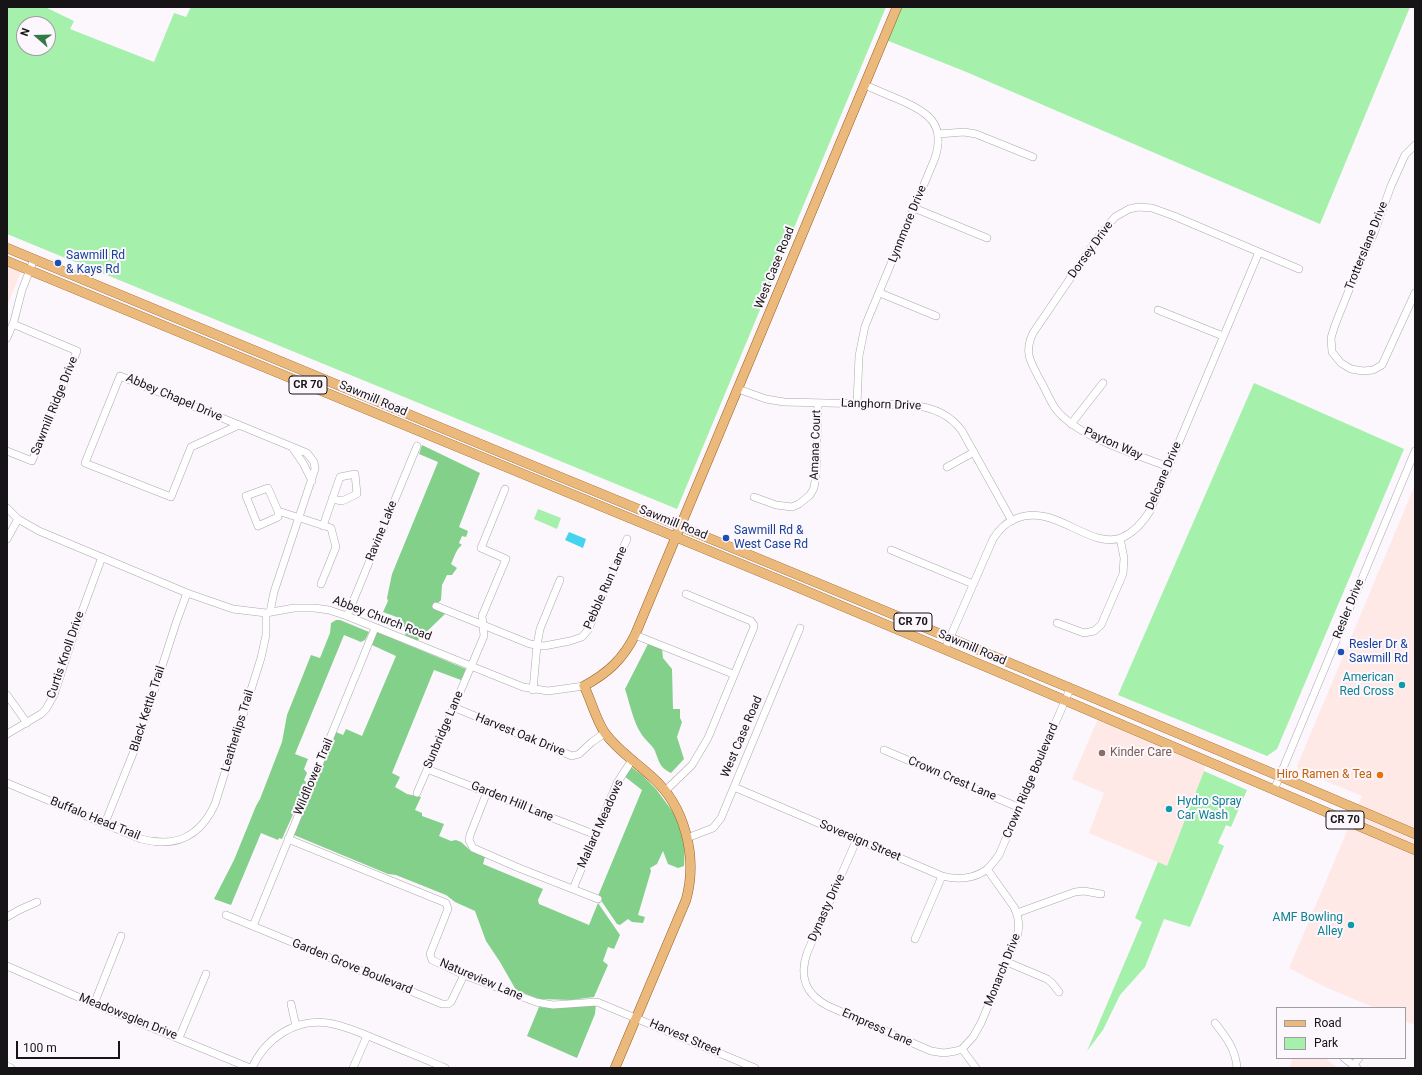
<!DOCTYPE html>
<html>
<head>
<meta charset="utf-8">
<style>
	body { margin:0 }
	#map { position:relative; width:1422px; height:1075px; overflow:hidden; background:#fcf6fd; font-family:Roboto,sans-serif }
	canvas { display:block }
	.frame { position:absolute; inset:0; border:8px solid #161416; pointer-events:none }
	.legend { position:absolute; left:1276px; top:1007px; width:130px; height:52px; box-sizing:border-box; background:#fcf6fd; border:1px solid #a09ca1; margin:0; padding:5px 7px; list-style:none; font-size:12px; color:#161416 }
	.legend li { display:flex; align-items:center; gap:8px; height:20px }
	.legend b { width:20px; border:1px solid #a09ca1 }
	.north { position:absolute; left:16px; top:16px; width:40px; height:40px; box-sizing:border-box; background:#fcf6fd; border:1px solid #a09ca1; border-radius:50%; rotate:290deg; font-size:11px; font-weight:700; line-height:16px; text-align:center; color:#161416 }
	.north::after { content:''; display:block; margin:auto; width:14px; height:18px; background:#327b48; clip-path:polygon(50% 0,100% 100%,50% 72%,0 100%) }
	.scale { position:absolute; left:16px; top:1041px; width:104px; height:18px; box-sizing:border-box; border:2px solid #161416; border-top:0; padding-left:5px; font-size:12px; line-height:14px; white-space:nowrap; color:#161416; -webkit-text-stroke:3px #fcf6fd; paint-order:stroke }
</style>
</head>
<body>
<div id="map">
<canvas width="1422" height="1075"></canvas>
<div class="frame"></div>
<ul class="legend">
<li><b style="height:5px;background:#ebb97b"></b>Road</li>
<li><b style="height:11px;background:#a5f0ab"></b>Park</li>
</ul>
<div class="north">N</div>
<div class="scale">100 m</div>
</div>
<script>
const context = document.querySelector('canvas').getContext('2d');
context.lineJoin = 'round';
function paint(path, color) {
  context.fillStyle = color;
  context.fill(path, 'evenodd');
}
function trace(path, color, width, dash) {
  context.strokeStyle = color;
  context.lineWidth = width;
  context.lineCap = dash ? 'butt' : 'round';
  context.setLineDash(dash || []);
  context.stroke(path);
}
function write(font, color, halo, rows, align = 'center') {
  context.font = font + ' Roboto,sans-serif';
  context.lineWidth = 4;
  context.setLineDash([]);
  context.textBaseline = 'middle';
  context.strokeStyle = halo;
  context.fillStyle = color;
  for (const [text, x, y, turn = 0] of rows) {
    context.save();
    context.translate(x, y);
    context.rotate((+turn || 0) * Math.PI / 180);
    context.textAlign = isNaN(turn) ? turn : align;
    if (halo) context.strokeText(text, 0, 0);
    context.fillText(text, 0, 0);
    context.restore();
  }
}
paint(new Path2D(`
	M7 266 21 272 7 306Z
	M1415 485V1025L1405 1021V1008H1375L1325 987 1289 968 1362 796 1299 770 1297 766Z
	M1098 719 1205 765 1204 771 1167 866 1089 833 1104 793 1072 779Z
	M1293 1058H1325L1338 1068H1289Z`), '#ffe9e6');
paint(new Path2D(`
	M7 7H45L74 21 70 29 154 62 174 13 186 17 191 7H886L677 509 7 234ZM24 24H48V48H24Z
	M900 7H1410L1320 224 964 71 886 40Z
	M1254 383 1404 449 1277 749 1267 756 1118 695Z
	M538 509 561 518 557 529 534 519Z
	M1204 771 1247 790 1231 827 1226 825 1218 843 1224 846 1190 927 1164 919 1145 967 1120 995 1103 1030 1087 1051 1142 922 1135 918 1158 862 1167 866Z`), '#a5f0ab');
paint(new Path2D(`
	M422 445 480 473 459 527 468 531 466 537 462 536 459 543 462 545C456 549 454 558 451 564L457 568 452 575H447L442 585 441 600 434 607 445 614 417 641 406 638 402 619 383 612 388 601 387 598 392 574 438 462 419 454Z
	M336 620H340L369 632 365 640 361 642 344 635 295 754 308 759 304 769 307 773 304 780 307 783 282 839 279 838 278 840 261 833 231 905 214 899 234 860 256 806 260 799 282 742 287 715 311 655 320 658 330 633 331 623Z
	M377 632 466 669 461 680 434 670 392 773 400 777 395 787 407 794 421 797 415 810 422 813V816L444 824 439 836 451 841 456 840 461 842 471 851 485 857 483 864 543 889 538 900 539 904 589 925 598 903 620 935 614 949 608 947 603 961 608 965 594 997 571 1000 539 999 516 990 500 962 486 941 475 911 455 902 446 895 396 875 388 874 294 835 336 732 343 735 346 729 362 736 396 656 372 645Z
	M648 644 662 649 663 658 672 669 673 709H680V718L682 722 677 737 684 759 671 773C658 766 660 762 654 749 651 744 645 740 642 735 633 722 630 704 625 689Z
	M630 766 643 776 656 789 678 819 685 846 684 866 678 868 668 864 663 851 657 864 650 868 651 871 638 915 645 917 643 923 632 922 628 919 620 925 617 924 598 896 642 790 624 776Z
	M596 1004 595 1014 577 1058 527 1036 539 1007 552 1008Z`), '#83d08a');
paint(new Path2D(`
	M569 532 586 539 583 548 565 540Z`), '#45d4ef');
const minor = new Path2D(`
	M938 134 964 132 976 134 1033 157
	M1415 145 1405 155 1391 186 1374 233 1359 265 1335 325 1331 338 1332 352 1341 363 1351 369 1363 371 1373 370 1382 365 1415 293
	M914 208 987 238
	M880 293 936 316
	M1158 310 1223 336
	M7 338 14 321 22 290 34 259
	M738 389 766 399 784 402 911 405C932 407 950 414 962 431L1012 521
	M857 404 859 356 865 326 935 158C946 124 928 112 900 100 888 95 876 90 865 85
	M1071 424 1103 383
	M239 425 191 447 171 497 85 463 120 376 307 453 314 462 315 469 274 592 270 612
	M292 447 303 463 312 481
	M7 451 32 461 77 351 13 324
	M947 467 974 452
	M1169 467C1137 455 1075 436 1055 408 1049 399 1045 388 1039 378 1030 361 1024 352 1033 333L1099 236 1115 217 1129 209 1138 207 1152 208 1174 216 1299 269
	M268 488 278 511V517L258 526 246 496Z
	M754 497 776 505 792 507 799 504 810 495 814 488 816 474 818 403
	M7 508 18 519 39 531 187 593 233 609 266 613 294 608H314L329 610 347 616 523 687 548 691 584 686
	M278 511 331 528 336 547 321 584
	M323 526 340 477 355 474 357 494 342 501 332 499
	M7 539 18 519
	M891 550 973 584
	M436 606 530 644 544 646 570 641 582 637 588 630 627 539
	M347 616 417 446
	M1057 623 1084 633 1094 631 1101 625 1123 574 1124 558 1120 538
	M635 635 733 674
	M945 649 993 539C998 531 1005 523 1015 519 1055 502 1087 549 1121 538 1134 533 1143 522 1150 511L1259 252
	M533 690 537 645 540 629 560 580
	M7 695 27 723
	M453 707 572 756 579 754 592 742 605 733
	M7 734 41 714 46 709 54 695 77 625 102 557
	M884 750 1020 808
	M427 769 596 835
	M7 783 141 839C176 848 200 837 215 804L261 658 266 635V613
	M734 787 942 876C956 880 974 879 986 870 991 866 995 860 999 855L1070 689
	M1274 790 1415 451
	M665 791 692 765 708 738 754 627V625L751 621 686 594
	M487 792 470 835 469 840 473 848 519 868 598 899
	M417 793 484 636 482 616 506 559 481 548 505 489
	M105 823 138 741 176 623 187 593
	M687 838 713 828 721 818 800 628
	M288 839 446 903 448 909 430 954 432 960 464 975 536 1002 553 1005 597 1002 755 1068
	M857 839 807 953C799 977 805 994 828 1006L931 1051 944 1053 956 1051 962 1049 973 1037 981 1023 1017 937C1020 926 1019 918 1014 907L987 869
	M573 889 617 783 632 760
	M1017 913 1075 892 1084 891 1101 894
	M226 915 442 1004H448L451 1002 464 975
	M7 917 19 910 37 902
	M253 926 375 628
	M915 939 942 876
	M1007 962 1047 979 1052 983 1059 992
	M7 966 94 1004 250 1068
	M94 1004 121 936
	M291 1004 296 1026
	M1215 1023C1226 1037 1236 1050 1237 1068
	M179 1038 206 974
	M962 1049 976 1068
	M1344 1058 1357 1068
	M1354 1065 1359 1058
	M7 1066 11 1068
	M252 1068C265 1039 295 1018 328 1023 347 1026 365 1035 383 1042 404 1051 425 1059 445 1068
	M353 1068 367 1036`);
const major = new Path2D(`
	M7 248C182 319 356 393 531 465 826 586 1121 708 1415 834
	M7 261 792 585 1022 682 1415 850
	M615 1068 686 900C698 857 685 806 652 777 636 762 618 751 605 733 596 720 591 700 584 686 608 673 623 659 635 635L897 7`);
trace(minor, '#ada7ae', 8);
trace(major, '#97611e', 10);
trace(minor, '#fff', 7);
trace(major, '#ebb97b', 9);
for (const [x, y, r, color] of [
	[58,263,4,"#1a4fb4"],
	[726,538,4,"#1a4fb4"],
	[1341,652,4,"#1a4fb4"],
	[1402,685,4,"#0f9aa8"],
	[1102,753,4,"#8d6e63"],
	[1380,775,4,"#e8710a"],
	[1169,809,4,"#0f9aa8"],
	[1351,925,4,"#0f9aa8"]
]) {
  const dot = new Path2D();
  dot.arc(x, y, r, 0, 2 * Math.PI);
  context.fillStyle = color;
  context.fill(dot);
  trace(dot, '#fcf6fd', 1.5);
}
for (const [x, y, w] of [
	[308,385,38],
	[913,622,38],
	[1345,820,38]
]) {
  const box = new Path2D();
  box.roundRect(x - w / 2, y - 9, w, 18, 3);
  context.fillStyle = '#fcf6fd';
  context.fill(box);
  trace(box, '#161416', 1);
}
write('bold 11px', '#161416', null, [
	["CR 70",308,385],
	["CR 70",913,622],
	["CR 70",1345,820]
]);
write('12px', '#161416', '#fcf6fd', [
	["Lynnmore Drive",908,224,-68],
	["Trotterslane Drive",1367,246,-68],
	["Dorsey Drive",1091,250,-54],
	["West Case Road",775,268,-68],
	["Abbey Chapel Drive",174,398,23],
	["Sawmill Road",373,399,23],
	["Langhorn Drive",881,405,2],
	["Sawmill Ridge Drive",55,406,-68],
	["Payton Way",1113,444,24],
	["Amana Court",816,445,-88],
	["Delcane Drive",1164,476,-67],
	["Sawmill Road",673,523,22],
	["Ravine Lake",382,531,-68],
	["Pebble Run Lane",606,588,-66],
	["Resler Drive",1349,609,-68],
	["Abbey Church Road",382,619,21],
	["Sawmill Road",972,648,23],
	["Curtis Knoll Drive",66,655,-71],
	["Black Kettle Trail",148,709,-72],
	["Sunbridge Lane",444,730,-67],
	["Leatherlips Trail",238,731,-73],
	["Harvest Oak Drive",520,735,22],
	["West Case Road",742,737,-67],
	["Wildflower Trail",314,777,-67],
	["Crown Crest Lane",952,779,23],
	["Crown Ridge Boulevard",1031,781,-67],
	["Garden Hill Lane",512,802,22],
	["Buffalo Head Trail",95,819,22],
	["Mallard Meadows",601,824,-66],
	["Sovereign Street",860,841,23],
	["Dynasty Drive",827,908,-66],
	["Garden Grove Boulevard",352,967,22],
	["Monarch Drive",1003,970,-68],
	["Natureview Lane",481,980,23],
	["Meadowsglen Drive",128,1017,22],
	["Empress Lane",877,1028,24],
	["Harvest Street",685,1038,23]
]);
write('12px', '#164399', '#fcf6fd', [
	["Sawmill Rd",66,256],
	["& Kays Rd",66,270],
	["Sawmill Rd &",734,531],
	["West Case Rd",734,545],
	["Resler Dr &",1349,645],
	["Sawmill Rd",1349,659]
], 'left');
write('12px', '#0d838f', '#fcf6fd', [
	["American",1394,678],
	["Red Cross",1394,692],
	["Hydro Spray",1177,802,"left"],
	["Car Wash",1177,816,"left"],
	["AMF Bowling",1343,918],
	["Alley",1343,932]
], 'right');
write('12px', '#785e54', '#fcf6fd', [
	["Kinder Care",1110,753]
], 'left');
write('12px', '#c56008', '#fcf6fd', [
	["Hiro Ramen & Tea",1372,775]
], 'right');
</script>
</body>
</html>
